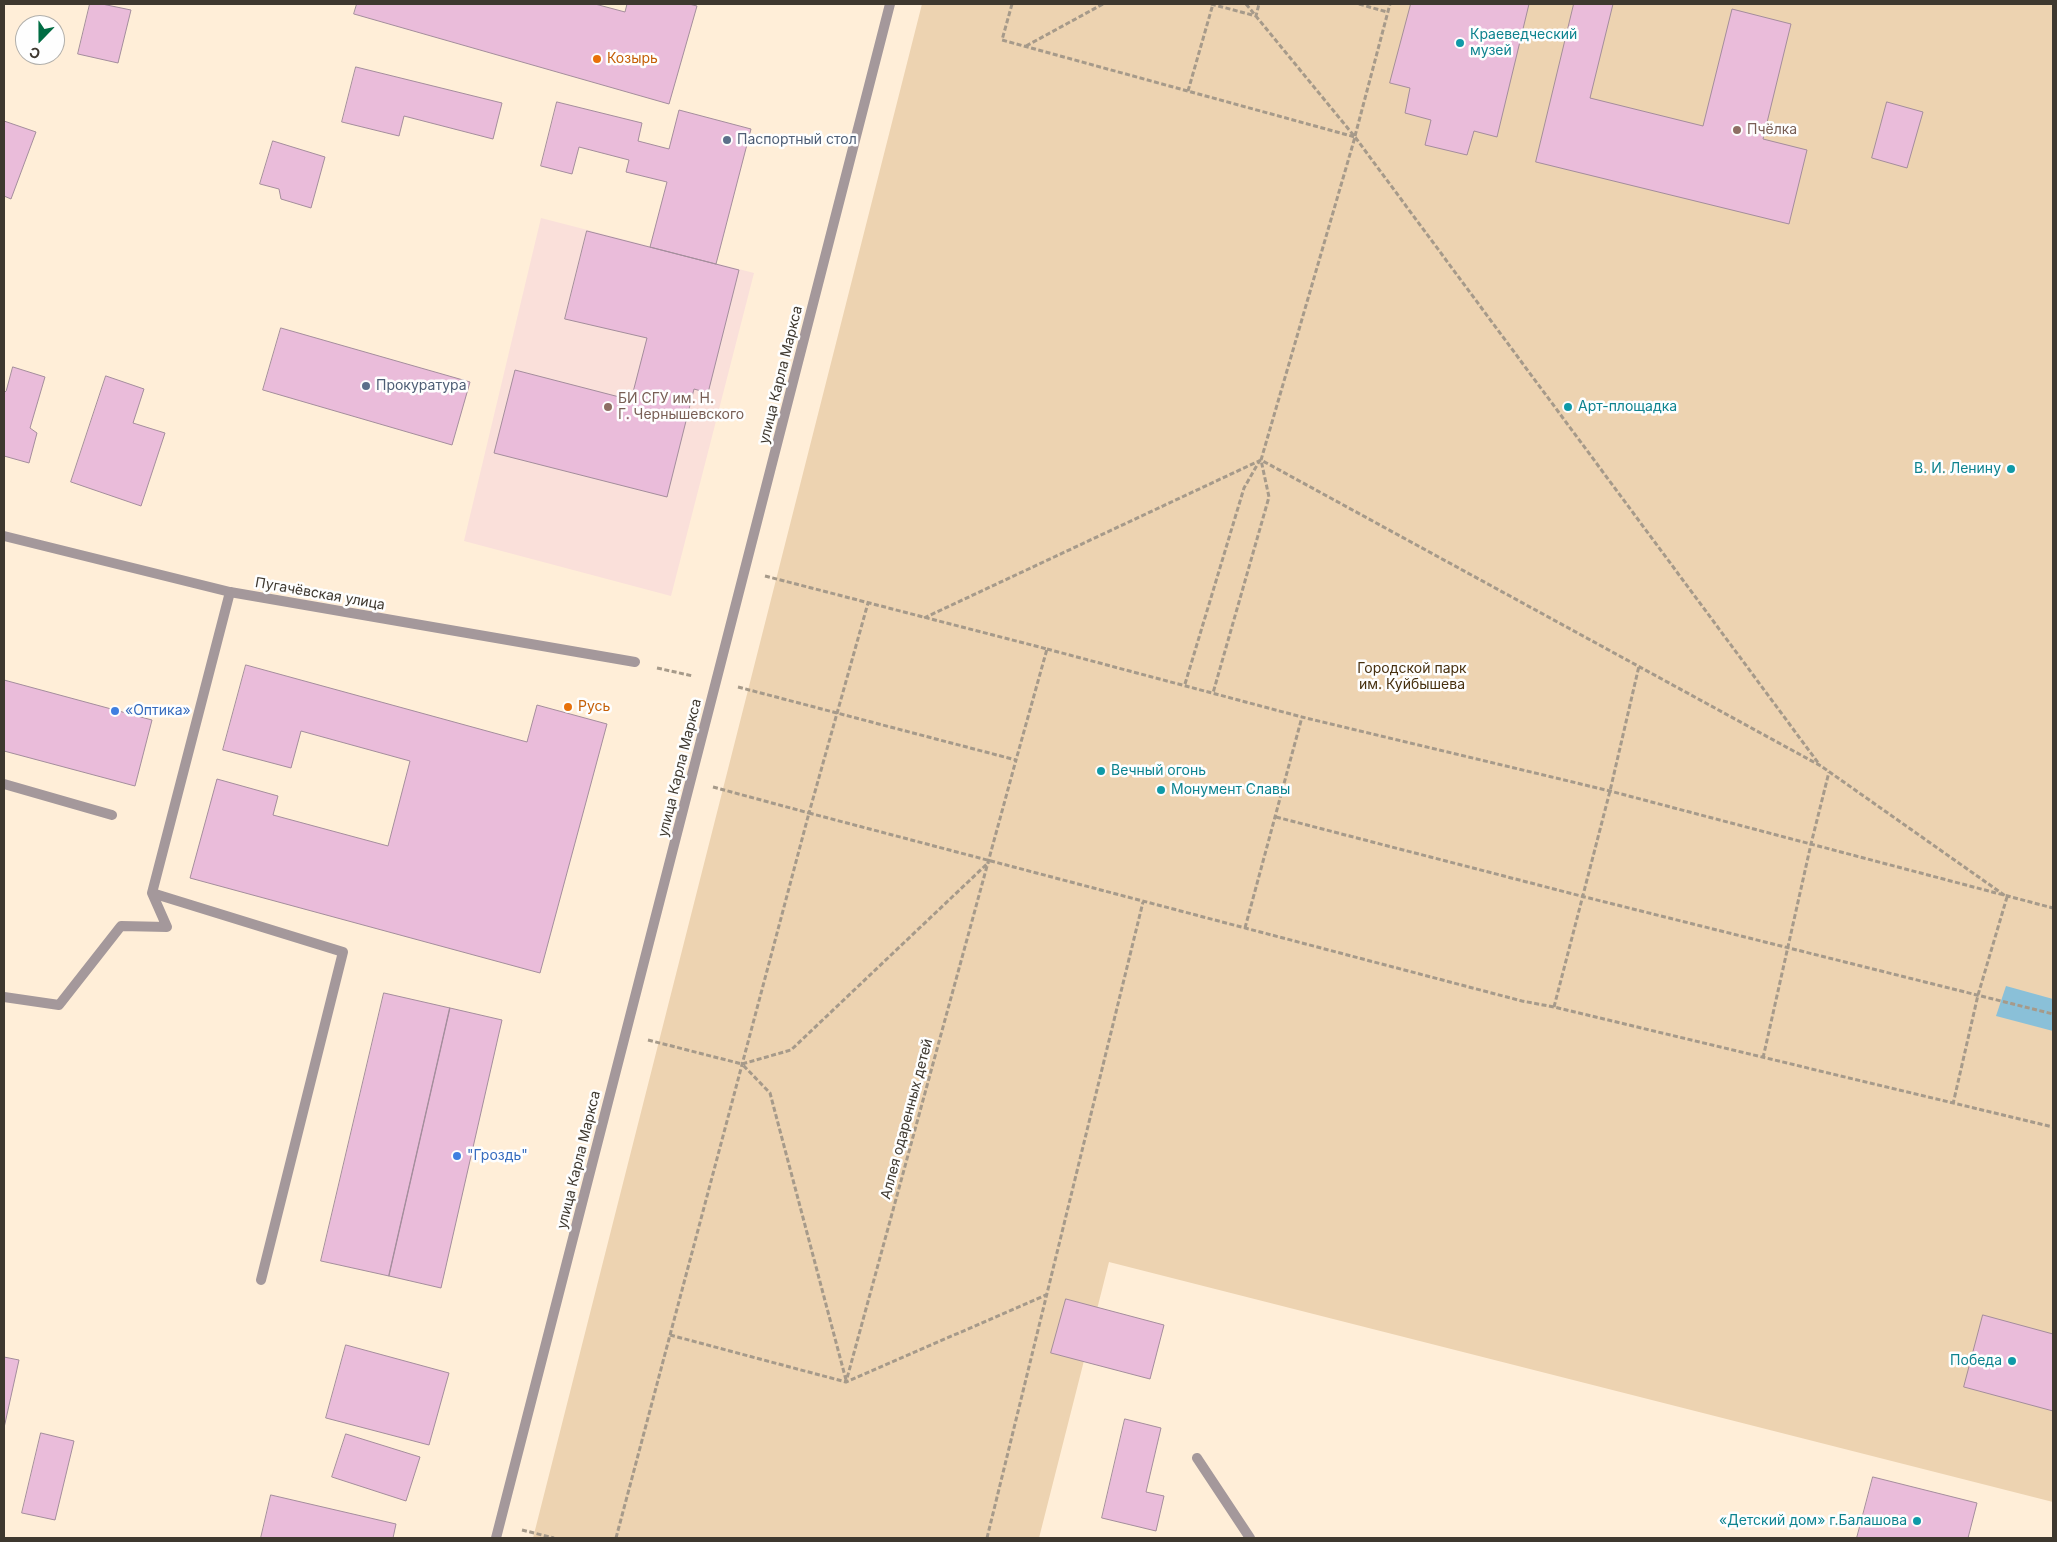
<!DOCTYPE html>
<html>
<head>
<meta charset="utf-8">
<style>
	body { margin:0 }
	#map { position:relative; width:2057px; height:1542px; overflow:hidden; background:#ffeed8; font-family:Inter,sans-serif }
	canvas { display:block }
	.frame { position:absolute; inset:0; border:5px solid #3e382f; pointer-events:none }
	.north { position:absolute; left:15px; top:15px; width:50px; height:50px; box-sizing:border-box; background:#fefefe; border:1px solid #b1afab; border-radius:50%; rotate:202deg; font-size:14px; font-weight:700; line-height:20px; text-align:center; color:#3e382f }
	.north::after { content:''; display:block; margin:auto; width:18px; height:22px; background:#006c43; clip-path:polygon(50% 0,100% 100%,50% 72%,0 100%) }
</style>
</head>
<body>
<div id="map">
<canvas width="2057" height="1542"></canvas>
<div class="frame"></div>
<div class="north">С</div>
</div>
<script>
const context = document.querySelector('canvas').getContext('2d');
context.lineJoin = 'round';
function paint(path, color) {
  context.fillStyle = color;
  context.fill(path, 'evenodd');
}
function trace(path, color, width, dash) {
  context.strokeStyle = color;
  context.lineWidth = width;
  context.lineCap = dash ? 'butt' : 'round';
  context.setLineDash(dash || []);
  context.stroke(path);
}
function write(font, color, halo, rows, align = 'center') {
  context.font = font + ' Inter,sans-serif';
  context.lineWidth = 5;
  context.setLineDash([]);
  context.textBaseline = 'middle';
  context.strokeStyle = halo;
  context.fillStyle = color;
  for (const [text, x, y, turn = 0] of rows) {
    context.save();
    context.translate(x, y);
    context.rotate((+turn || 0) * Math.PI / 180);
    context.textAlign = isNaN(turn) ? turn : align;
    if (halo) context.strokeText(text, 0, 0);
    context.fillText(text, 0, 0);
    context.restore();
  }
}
paint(new Path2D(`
	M541 218 754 273 671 596 464 541Z`), '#fae0da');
paint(new Path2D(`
	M922 4H2053V1502L1109 1262 1039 1538H533Z`), '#edd3b1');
paint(new Path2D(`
	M2006 986 2053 999V1031L1996 1016Z`), '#8ac0d8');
const building = new Path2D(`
	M90 4H102L131 10 118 63 78 54Z
	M357 4H595L625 12 627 4H689L697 6 669 104 354 14Z
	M1411 4H1529L1497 137 1474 131 1467 155 1425 145 1431 120 1405 113 1410 88 1390 83Z
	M1574 4H1613L1590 98 1703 126 1732 9 1791 24 1763 139 1807 150 1789 224 1536 162Z
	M356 67 502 103 493 139 404 116 399 136 342 122Z
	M557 102 642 123 638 141 669 149 679 110 751 129 716 264 650 247 667 182 626 172 629 160 579 147 572 174 541 166Z
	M1887 102 1923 112 1907 168 1872 158Z
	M4 121 36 132 11 199 4 196Z
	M273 141 325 157 311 208 281 199 279 189 260 184Z
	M587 231 739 270 708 393 694 389 667 497 494 453 515 370 631 400 647 338 565 319Z
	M281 328 470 382 452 445 263 390Z
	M13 367 45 377 30 428 37 433 29 463 4 456V393L6 391Z
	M106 376 144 389 133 423 165 433 141 506 71 482Z
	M246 665 527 742 537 705 607 724 540 973 190 878 217 779 278 796 273 815 388 846 410 761 301 731 291 768 223 750Z
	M4 680 152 720 135 786 4 751Z
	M384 993 450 1008 389 1276 321 1261Z
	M450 1008 502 1020 441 1288 389 1276Z
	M1066 1299 1164 1325 1150 1379 1051 1353Z
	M1983 1315 2053 1334V1411L1964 1387Z
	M346 1345 449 1373 429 1445 326 1418Z
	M4 1357 19 1360 4 1428Z
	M1125 1419 1161 1428 1146 1492 1164 1496 1156 1531 1102 1518Z
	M41 1433 74 1441 55 1520 22 1513Z
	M346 1434 420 1457 406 1501 332 1477Z
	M1873 1477 1977 1503 1968 1538H1857Z
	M271 1495 396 1524 393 1538H261Z`);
paint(building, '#eabcda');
trace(building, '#a48d9c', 1);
trace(new Path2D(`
	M1012 4 1002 40 1355 137 1261 460 1269 497 1213 693
	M1211 4 1256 16 1259 4
	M1246 4 1355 137 1819 764
	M1359 4 1387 12
	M1026 46 1103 4
	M1188 91 1213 4
	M1355 136 1390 4
	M765 576 1047 649 1016 760
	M924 618 1261 460 1821 766 2007 897 1978 995 1953 1104
	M1047 649 1302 717 1610 791 2053 908
	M657 668 693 676
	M1185 684 1244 488 1260 460
	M738 687 1016 760 846 1382
	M713 787 809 813 868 603
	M1276 817 1581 896 2053 1014
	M1245 928 1302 717
	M1554 1007 1610 791 1639 666
	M648 1040 742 1064
	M1763 1058 1811 844 1829 772
	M670 1335 846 1382 1046 1295
	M846 1380 770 1093 742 1064 791 1050 989 862
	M522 1530 554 1538
	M616 1538 809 813 1522 1001 1554 1007 2053 1127
	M987 1538 1143 902`), '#a69a8a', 3, [5, 2.5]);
trace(new Path2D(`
	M230 592 152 893 343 952 261 1280
	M4 784 112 815
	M4 997 59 1005 121 926 167 927 152 893
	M1197 1458 1250 1538`), '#a4989b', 10);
trace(new Path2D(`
	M496 1538 890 4`), '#a4989b', 10);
trace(new Path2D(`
	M4 536 230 592 635 662`), '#a4989b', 10);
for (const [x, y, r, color] of [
	[1460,43,5,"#0f9aa8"],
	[597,59,5,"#e8710a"],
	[1737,130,5,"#8d6e63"],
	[727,140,5,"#5c6f8a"],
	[366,386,5,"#5c6f8a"],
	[608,407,5,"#8d6e63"],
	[1568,407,5,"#0f9aa8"],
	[2011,469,5,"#0f9aa8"],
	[568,707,5,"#e8710a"],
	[115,711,5,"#3f7fe0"],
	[1101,771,5,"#0f9aa8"],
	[1161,790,5,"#0f9aa8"],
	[457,1156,5,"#3f7fe0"],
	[2012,1361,5,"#0f9aa8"],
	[1917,1521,5,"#0f9aa8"]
]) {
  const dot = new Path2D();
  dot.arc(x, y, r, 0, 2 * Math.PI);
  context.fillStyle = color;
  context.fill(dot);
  trace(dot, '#fefefe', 2);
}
write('14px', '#0d838f', '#fefefe', [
	["Краеведческий",1470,35],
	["музей",1470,51],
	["Арт-площадка",1578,407],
	["В. И. Ленину",2001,469,"right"],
	["Вечный огонь",1111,771],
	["Монумент Славы",1171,790],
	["Победа",2002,1361,"right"],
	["«Детский дом» г.Балашова",1907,1521,"right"]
], 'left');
write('14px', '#c56008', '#fefefe', [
	["Козырь",607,59],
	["Русь",578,707]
], 'left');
write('14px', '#785e54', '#fefefe', [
	["Пчёлка",1747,130],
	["БИ СГУ им. Н.",618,399],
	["Г. Чернышевского",618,415]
], 'left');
write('14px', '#4e5e75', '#fefefe', [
	["Паспортный стол",737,140],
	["Прокуратура",376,386]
], 'left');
write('14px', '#3e382f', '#fefefe', [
	["улица Карла Маркса",781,375,-76],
	["Пугачёвская улица",320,594,10],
	["улица Карла Маркса",680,768,-76],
	["Аллея одаренных детей",907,1119,-75],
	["улица Карла Маркса",579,1160,-76]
]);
write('14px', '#47300f', '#fefefe', [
	["Городской парк",1412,669],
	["им. Куйбышева",1412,685]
]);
write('14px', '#366cbe', '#fefefe', [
	["«Оптика»",125,711],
	["\"Гроздь\"",467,1156]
], 'left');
</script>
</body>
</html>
